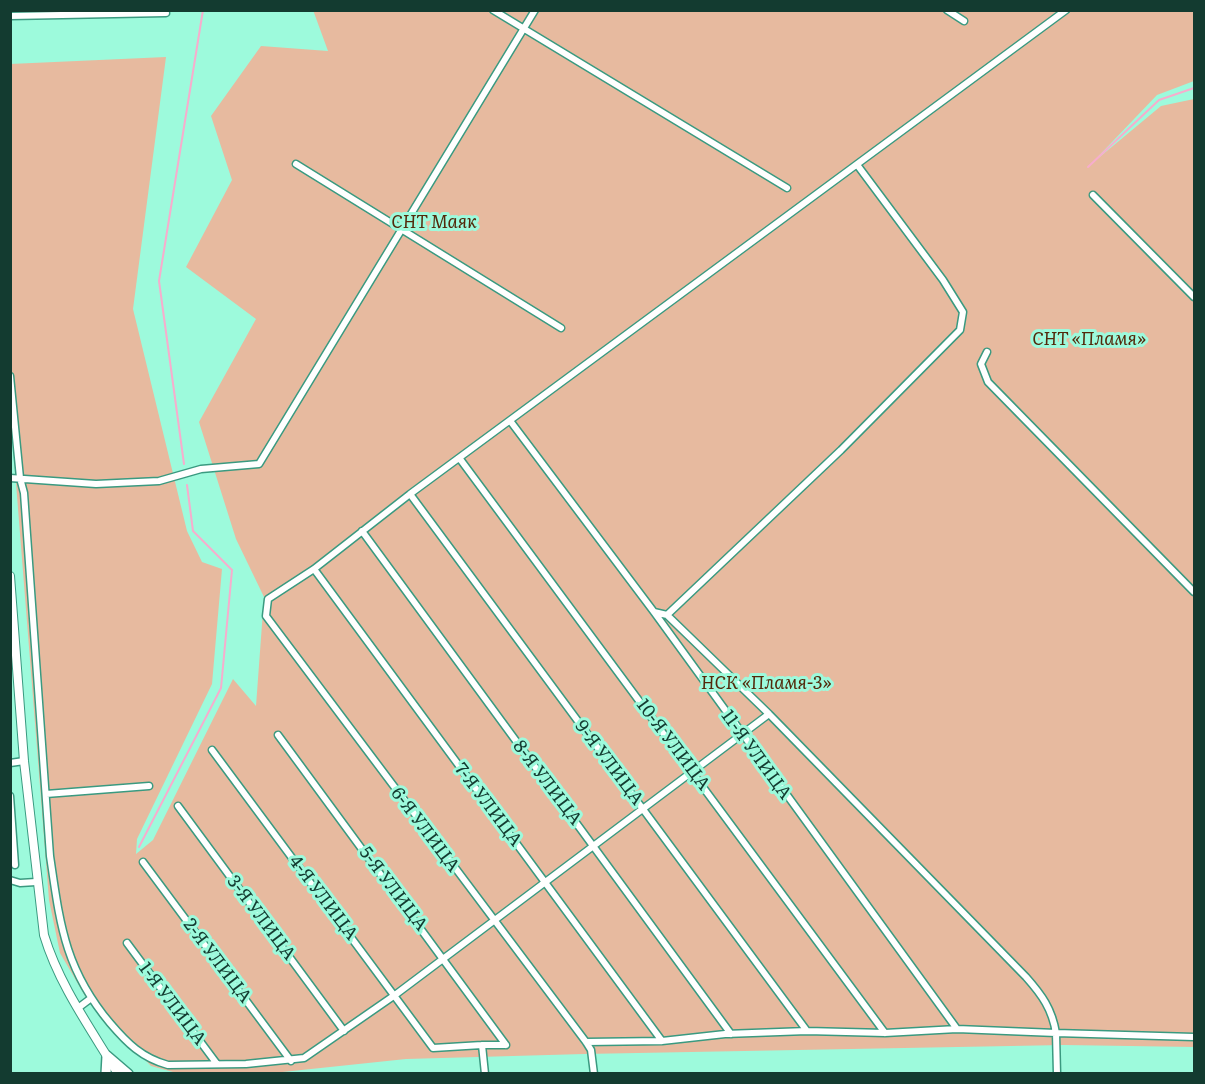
<!DOCTYPE html>
<html>
<head>
<meta charset="utf-8">
<style>
	body { margin:0 }
	#map { position:relative; width:1205px; height:1084px; overflow:hidden; background:#9dfadc; font-family:Literata,serif }
	canvas { display:block }
	.frame { position:absolute; inset:0; border:12px solid #133b30; pointer-events:none }
</style>
</head>
<body>
<div id="map">
<canvas width="1205" height="1084"></canvas>
<div class="frame"></div>
</div>
<script>
const context = document.querySelector('canvas').getContext('2d');
context.lineJoin = 'round';
function paint(path, color) {
  context.fillStyle = color;
  context.fill(path, 'evenodd');
}
function trace(path, color, width, dash) {
  context.strokeStyle = color;
  context.lineWidth = width;
  context.lineCap = dash ? 'butt' : 'round';
  context.setLineDash(dash || []);
  context.stroke(path);
}
function write(font, color, halo, rows, align = 'center') {
  context.font = font + ' Literata,serif';
  context.lineWidth = 6;
  context.setLineDash([]);
  context.textBaseline = 'middle';
  context.strokeStyle = halo;
  context.fillStyle = color;
  for (const [text, x, y, turn = 0] of rows) {
    context.save();
    context.translate(x, y);
    context.rotate((+turn || 0) * Math.PI / 180);
    context.textAlign = isNaN(turn) ? turn : align;
    if (halo) context.strokeText(text, 0, 0);
    context.fillText(text, 0, 0);
    context.restore();
  }
}
paint(new Path2D(`
	M313 10 1194 11V81L1157 95 1090 165 1161 106 1194 99V1047L1064 1045 584 1054 406 1059 273 1073 173 1072 151 1066 88 1001 60 953 49 900 11 420 10 64 166 57 133 309 187 531 202 562 222 569 212 684 137 839 136 854 153 840 233 679 256 706 264 597 236 539 199 422 256 319 186 267 232 180 211 116 261 46 328 51Z`), '#e7ba9f');
trace(new Path2D(`
	M1088 167 1159 100 1194 88
	M184 464 159 281 203 10
	M139 847 221 688 232 570 193 531 187 485`), '#f7adcd', 2);
const minor = new Path2D(`
	M493 10 787 188
	M947 10 964 21
	M10 16 166 13
	M296 164 561 328
	M1093 195 1194 297
	M987 352 981 364 988 382 1194 592
	M10 376 20 478 24 493 50 856C60 923 64 968 110 1023 127 1043 142 1058 168 1065L246 1064 304 1058 395 995 769 714 667 615 654 612
	M511 422 654 612 957 1029
	M460 459 885 1033
	M10 478 96 484 159 481 201 469 259 464 535 10
	M410 494 807 1031
	M362 531 731 1034
	M314 569 662 1041
	M667 615 841 450 960 330 963 312 943 280 858 166
	M278 735 506 1045
	M212 750 433 1048 482 1045
	M10 763 24 761
	M46 794 149 786
	M10 796 15 865
	M178 806 344 1031
	M143 862 291 1061
	M10 880 20 883 36 882
	M127 943 217 1064
	M78 1008 90 999
	M586 1042 662 1041 725 1034 807 1031 885 1033 957 1029 1056 1033C1052 1009 1042 995 1026 977L769 714
	M485 1074 482 1045H506
	M594 1074 591 1050 586 1042 266 616 268 599 314 569 410 494 1066 10
	M1057 1074 1056 1033 1194 1037`);
const tertiary = new Path2D(`
	M10 576 24 761 44 935C59 985 91 1029 118 1074`);
const primary = new Path2D(`
	M107 1056 128 1074
	M106 1074 107 1056`);
trace(minor, '#3a9a80', 9);
trace(tertiary, '#3a9a80', 10);
trace(primary, '#3a9a80', 12);
trace(minor, '#fff', 6);
trace(tertiary, '#fff', 8);
trace(primary, '#fff', 9);
write('italic 18px', '#53290b', '#9dfadc', [
	["СНТ Маяк",434,223],
	["СНТ «Пламя»",1089,340],
	["НСК «Пламя-3»",766,684]
]);
write('18px', '#133b30', '#9dfadc', [
	["10-Я УЛИЦА",673,745,53],
	["11-Я УЛИЦА",756,755,54],
	["9-Я УЛИЦА",609,763,53],
	["8-Я УЛИЦА",547,783,53],
	["7-Я УЛИЦА",488,805,53],
	["6-Я УЛИЦА",425,830,53],
	["5-Я УЛИЦА",393,889,53],
	["4-Я УЛИЦА",323,898,53],
	["3-Я УЛИЦА",261,918,53],
	["2-Я УЛИЦА",217,961,53],
	["1-Я УЛИЦА",172,1004,53]
]);
</script>
</body>
</html>
